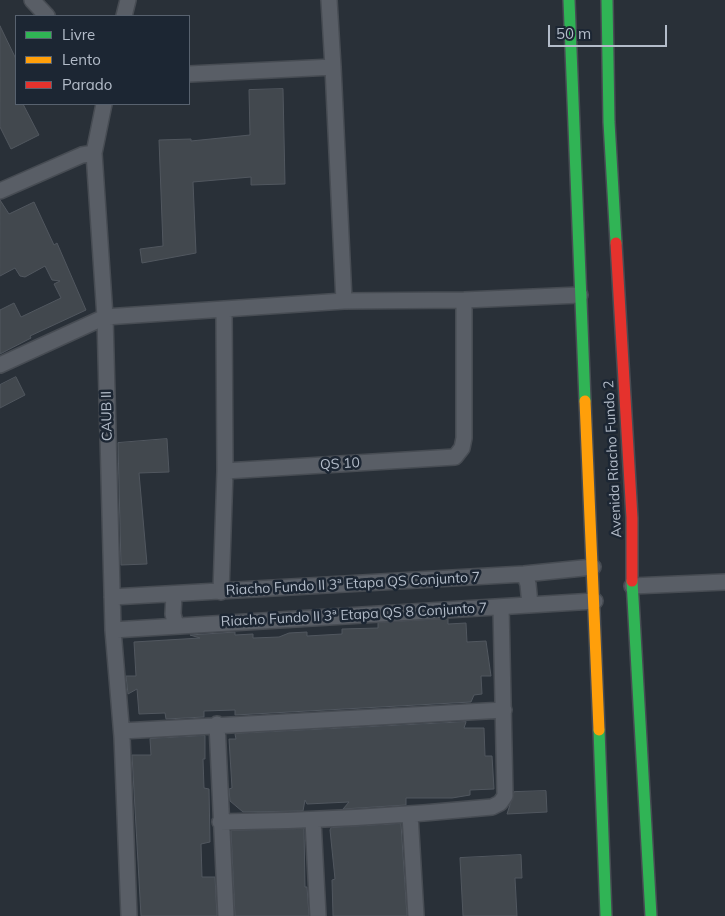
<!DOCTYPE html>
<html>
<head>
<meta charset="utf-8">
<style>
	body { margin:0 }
	#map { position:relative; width:725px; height:916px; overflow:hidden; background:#293038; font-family:Mulish,sans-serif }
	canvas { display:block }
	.legend { position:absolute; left:15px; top:15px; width:175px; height:90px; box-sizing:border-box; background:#1c2633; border:1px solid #58626f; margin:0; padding:6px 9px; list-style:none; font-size:15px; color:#b3bcc9 }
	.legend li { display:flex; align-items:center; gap:10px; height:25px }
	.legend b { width:25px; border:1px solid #58626f }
	.scale { position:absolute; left:548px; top:25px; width:119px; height:22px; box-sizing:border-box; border:2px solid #b3bcc9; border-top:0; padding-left:6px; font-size:15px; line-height:18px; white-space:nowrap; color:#b3bcc9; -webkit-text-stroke:4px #1c2633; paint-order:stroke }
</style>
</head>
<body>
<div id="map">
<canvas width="725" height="916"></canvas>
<ul class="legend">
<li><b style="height:6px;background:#30b455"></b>Livre</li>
<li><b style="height:6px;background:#ff9f0a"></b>Lento</li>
<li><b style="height:6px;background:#e5322d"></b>Parado</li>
</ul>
<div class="scale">50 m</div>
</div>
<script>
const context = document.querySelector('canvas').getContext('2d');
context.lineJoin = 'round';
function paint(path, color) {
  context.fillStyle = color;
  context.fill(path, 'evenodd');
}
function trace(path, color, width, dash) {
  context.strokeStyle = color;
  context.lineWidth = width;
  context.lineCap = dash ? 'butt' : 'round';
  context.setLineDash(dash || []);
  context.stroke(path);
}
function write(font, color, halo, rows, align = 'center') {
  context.font = font + ' Mulish,sans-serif';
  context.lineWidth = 5;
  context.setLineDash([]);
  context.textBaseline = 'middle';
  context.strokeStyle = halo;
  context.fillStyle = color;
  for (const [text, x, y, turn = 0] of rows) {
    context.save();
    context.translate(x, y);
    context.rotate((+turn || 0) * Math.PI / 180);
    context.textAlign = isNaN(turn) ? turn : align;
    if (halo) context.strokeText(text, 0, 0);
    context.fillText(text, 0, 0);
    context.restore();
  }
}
const building = new Path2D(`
	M0 26 16 59V104H23L39 135 11 149 0 127Z
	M283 89 285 184 251 185V177L193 182 196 253 142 263 140 249 163 246 159 140 191 139V141L250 135 249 90Z
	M0 200 9 214 34 202 54 245 57 243 86 310 30 336 31 338 0 354V310L14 303 21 317 61 298 54 284 60 281 52 280 45 266 25 277 20 276 15 268 0 276Z
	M16 377 25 395 0 408V385Z
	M167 439 169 472 139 473 147 564 121 565 118 443Z
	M448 619V624L466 623 467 642 486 641 491 676H481L482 694 474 695 471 702 235 715V710L204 711V717L166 719 165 713 139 714 137 689 128 694 126 676H136L134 642 200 638 190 635 235 632V635L253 634V638L279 637 289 633 307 632V636L342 634V629L378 628V623Z
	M466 722 464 728H484L485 756H492L494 789 470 790V795L452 798H406V805L343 809 349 802 307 804 305 800 303 811 243 812 230 801 229 789 232 788 229 739H236L235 734Z
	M205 736V759H203L204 788 209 789 210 842 201 844 202 877H215L217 916H141L132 755H151L150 739Z
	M546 791 547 812 507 814 514 792Z
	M401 824 407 916H333L332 880 335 879 330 830 331 828Z
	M304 829 305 887H307L309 916H235L231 831Z
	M521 855 522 878H515L517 916H463L460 858Z`);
paint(building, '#42484e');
trace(building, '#51575f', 1);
const street = new Path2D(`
	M32 0 47 16
	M329 0 333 67
	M124 16 128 0
	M189 74 333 67 344 301
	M104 104 94 153 105 317 113 630 122 737 129 916
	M0 191 82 155 94 153
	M0 365 105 317 344 301 464 300 580 295
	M225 471 455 457 462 448 464 438V300
	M524 574 528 584 530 605
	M632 586 725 582
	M221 592 225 471 224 310
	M174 595 173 614 176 626
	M112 597 524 574 593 567
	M113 630 595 601
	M217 724 226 916
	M122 731 504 710
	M410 815 416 916
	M313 821 318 916
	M220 822C312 821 401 816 492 807L500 803 505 796 501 607`);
const fast = new Path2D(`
	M569 0 585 401
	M607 0 609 122 616 243
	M632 581 651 916
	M599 730 606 916`);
const slow = new Path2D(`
	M585 401 599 730`);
const jam = new Path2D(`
	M616 243 632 518V581`);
trace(street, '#474c53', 18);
trace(fast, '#474c53', 14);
trace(slow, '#474c53', 14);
trace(jam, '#474c53', 14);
trace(street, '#595e66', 15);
trace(fast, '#30b455', 11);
trace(slow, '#ff9f0a', 11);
trace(jam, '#e5322d', 11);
write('14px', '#b3bcc9', '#1c2633', [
	["CAUB II",107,416,-91],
	["Avenida Riacho Fundo 2",613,459,-93],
	["QS 10",340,464,-3],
	["Riacho Fundo II 3ª Etapa QS Conjunto 7",353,584,-3],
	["Riacho Fundo II 3ª Etapa QS 8 Conjunto 7",354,615,-3]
]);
</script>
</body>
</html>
